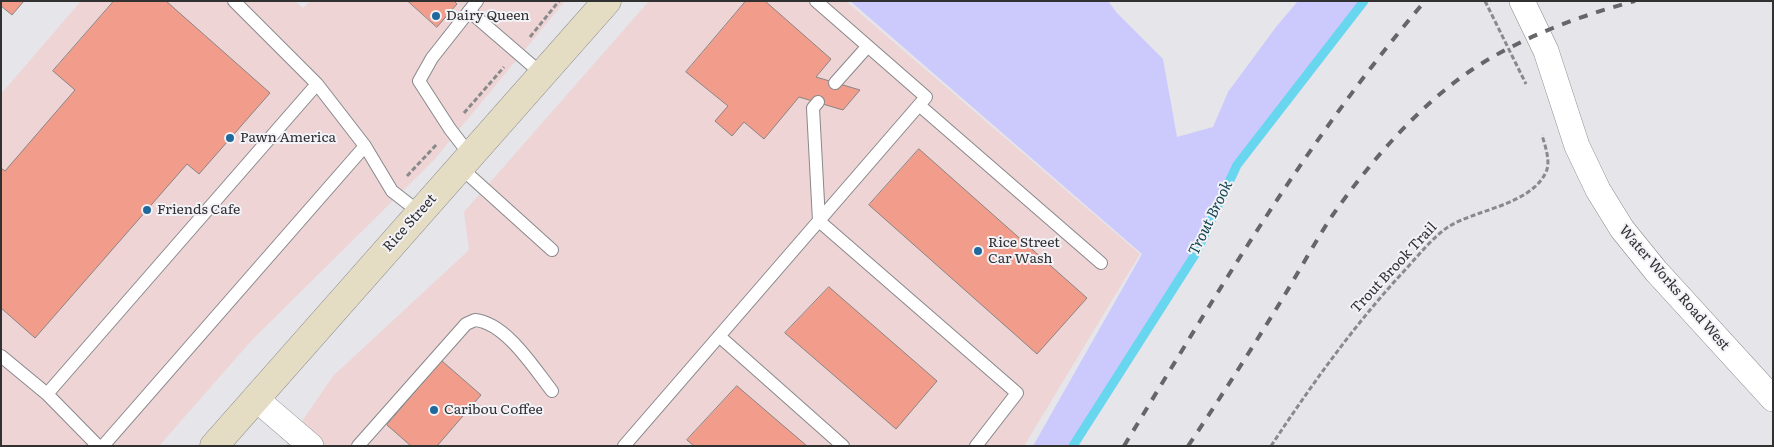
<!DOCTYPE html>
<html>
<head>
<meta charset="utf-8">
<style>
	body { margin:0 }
	#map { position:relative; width:1774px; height:447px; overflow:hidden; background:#e5e5ea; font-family:Literata,serif }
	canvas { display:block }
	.frame { position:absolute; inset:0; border:2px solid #313132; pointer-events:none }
</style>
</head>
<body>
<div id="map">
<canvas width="1774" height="447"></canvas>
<div class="frame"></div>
</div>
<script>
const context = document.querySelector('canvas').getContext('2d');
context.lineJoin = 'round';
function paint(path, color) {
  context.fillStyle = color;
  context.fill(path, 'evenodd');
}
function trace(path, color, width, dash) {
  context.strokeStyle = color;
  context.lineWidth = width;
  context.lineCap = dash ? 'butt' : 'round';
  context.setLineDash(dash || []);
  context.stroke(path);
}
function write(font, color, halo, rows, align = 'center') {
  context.font = font + ' Literata,serif';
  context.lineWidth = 4;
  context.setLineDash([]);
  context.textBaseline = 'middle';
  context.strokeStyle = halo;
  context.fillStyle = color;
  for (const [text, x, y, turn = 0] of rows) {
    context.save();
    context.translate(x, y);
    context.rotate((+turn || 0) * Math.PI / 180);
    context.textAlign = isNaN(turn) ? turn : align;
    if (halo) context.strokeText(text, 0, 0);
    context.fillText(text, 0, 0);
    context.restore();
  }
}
paint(new Path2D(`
	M81 1H295L303 8 310 1H565L434 160 252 340 159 446H1V94Z
	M649 1H846L1140 254 1024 446H285L333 376 469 250 464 212Z`), '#efd4d5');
paint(new Path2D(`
	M850 1H1108L1117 13 1163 59 1177 137 1213 127 1228 92 1276 27 1298 1H1366L1237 165 1196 253 1073 446H1033L1142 254Z`), '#cccafc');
trace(new Path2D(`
	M1073 446 1196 253 1237 165 1364 1`), '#68d6ee', 9);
const building = new Path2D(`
	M1 1H24L12 15 1 6Z
	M114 1H166L270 93 199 174 187 164 35 338 1 308V168L5 171 75 90 53 71Z
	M408 1H454L457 4 437 27Z
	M746 1H765L831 59 816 77 860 90 843 110 799 97 764 139 744 122 732 136 715 121 728 106 686 72Z
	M919 149 1087 298 1037 354 869 205Z
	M829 287 937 381 896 429 785 333Z
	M442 361 481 395 437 446H411L387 425Z
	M737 386 807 446H694L687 440Z`);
paint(building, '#f29d8c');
trace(building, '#898483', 1);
const lane = new Path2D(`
	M234 1 317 84
	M469 11 542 74
	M835 83 867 47
	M818 102 813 108 819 221 1017 393 976 446
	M919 105 1101 263
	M470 155 450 129 419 81 432 58 477 1
	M460 167 552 250
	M719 336 843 446
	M1 356 47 394
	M98 446 47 394 317 84 365 146 392 191 419 212
	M103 446 365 146
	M358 446 466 324 475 320C506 323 534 368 552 391
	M624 446 926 97 816 1`);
const street = new Path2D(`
	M1522 1 1546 51 1577 146 1598 190 1622 229 1656 271 1773 399
	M255 398 311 446`);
const secondary = new Path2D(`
	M214 446 607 1`);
trace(lane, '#88888c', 14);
trace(street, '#88888c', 26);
trace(secondary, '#88888c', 29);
trace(new Path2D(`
	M1485 1 1526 84
	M530 37 559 1
	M464 113 504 67
	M407 176 437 144
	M1271 446C1312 384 1355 324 1405 270 1418 256 1432 238 1448 227 1474 210 1531 205 1546 172 1551 161 1545 146 1542 135`), '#8a8a8d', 3, [5, 2.5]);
trace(lane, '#fff', 12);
trace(street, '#fff', 25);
trace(secondary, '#e4ddc4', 28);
trace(new Path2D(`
	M1124 446C1217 293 1308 138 1425 1
	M1188 446C1219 400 1249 353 1278 306 1296 277 1313 245 1332 216 1369 163 1419 105 1473 69 1522 37 1579 16 1635 1`), '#666668', 4, [9, 9]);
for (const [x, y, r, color] of [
	[436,16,5,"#21689c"],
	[230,138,5,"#21689c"],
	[147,210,5,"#21689c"],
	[978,251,5,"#21689c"],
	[434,410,5,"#21689c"]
]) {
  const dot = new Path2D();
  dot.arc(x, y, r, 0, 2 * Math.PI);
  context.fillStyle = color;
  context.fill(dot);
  trace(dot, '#f2f2f7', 2);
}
write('14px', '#313132', '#f2f2f7', [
	["Dairy Queen",446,16],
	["Pawn America",240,138],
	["Friends Cafe",157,210],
	["Rice Street",988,243],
	["Car Wash",988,259],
	["Caribou Coffee",444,410]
], 'left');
write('14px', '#313132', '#f2f2f7', [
	["Rice Street",410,223,-48],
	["Trout Brook Trail",1394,268,-47],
	["Water Works Road West",1674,288,49]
]);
write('italic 15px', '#12444e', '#f2f2f7', [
	["Trout Brook",1211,218,-64]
]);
</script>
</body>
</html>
